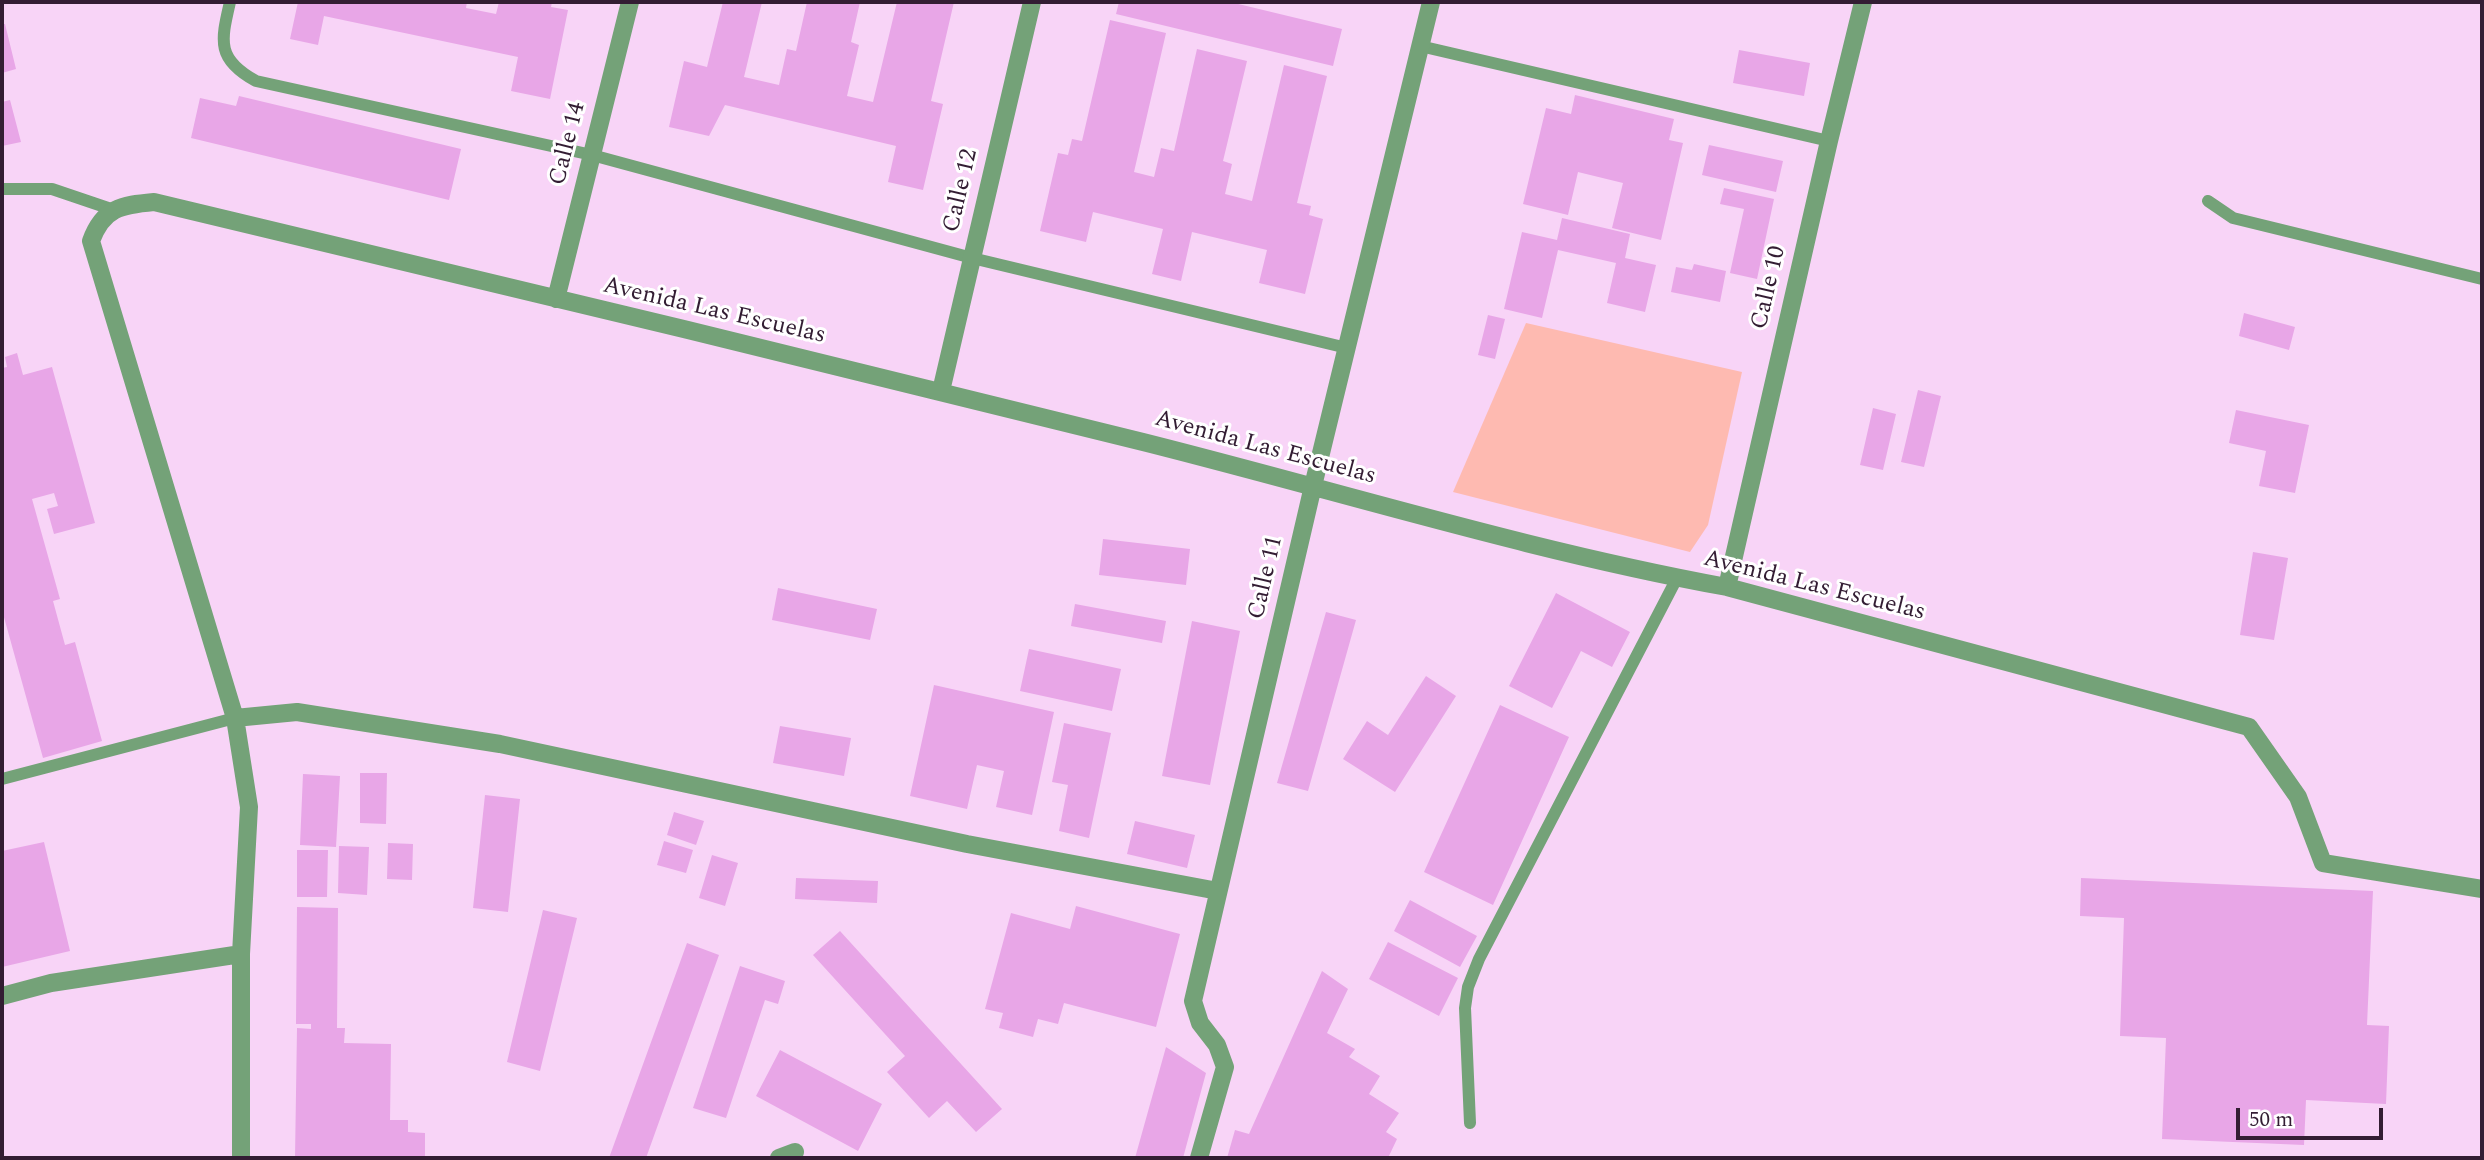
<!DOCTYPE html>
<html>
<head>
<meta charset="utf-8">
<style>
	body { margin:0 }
	#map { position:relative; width:2484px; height:1160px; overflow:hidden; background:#f8d4f7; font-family:Spectral,serif }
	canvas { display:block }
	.frame { position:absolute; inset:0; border:4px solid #331d33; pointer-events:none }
	.scale { position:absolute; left:2236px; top:1108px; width:147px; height:32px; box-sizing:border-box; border:4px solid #331d33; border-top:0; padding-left:9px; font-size:21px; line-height:24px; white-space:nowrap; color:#331d33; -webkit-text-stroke:5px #fff; paint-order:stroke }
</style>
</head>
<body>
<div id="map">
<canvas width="2484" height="1160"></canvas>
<div class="frame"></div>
<div class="scale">50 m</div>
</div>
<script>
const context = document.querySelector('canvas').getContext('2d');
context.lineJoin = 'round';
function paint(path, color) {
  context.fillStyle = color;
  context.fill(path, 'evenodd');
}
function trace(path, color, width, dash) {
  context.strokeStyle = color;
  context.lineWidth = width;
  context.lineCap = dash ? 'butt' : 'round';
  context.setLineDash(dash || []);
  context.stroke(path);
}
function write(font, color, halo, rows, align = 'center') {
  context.font = font + ' Spectral,serif';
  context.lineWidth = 6;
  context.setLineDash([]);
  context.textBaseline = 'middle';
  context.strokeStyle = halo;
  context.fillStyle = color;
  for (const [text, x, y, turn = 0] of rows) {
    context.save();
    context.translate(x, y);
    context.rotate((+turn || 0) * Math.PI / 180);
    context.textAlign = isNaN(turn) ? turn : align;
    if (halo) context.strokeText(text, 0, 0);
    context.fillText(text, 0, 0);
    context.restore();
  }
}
paint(new Path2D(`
	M1526 323 1742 372 1708 525 1690 552 1453 492Z`), '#febab1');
paint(new Path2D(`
	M298 2H467L466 8 496 14 499 2H552L551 7 568 10 550 99 511 91 518 57 324 16 318 45 290 39Z
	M723 2H762L744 77 779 85 787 49 796 51 807 2H860L851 42 859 45 847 96 873 102 897 2H954L931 101 943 104 923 190 888 182 896 146 725 105 709 136 669 127 684 61 707 67Z
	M1119 2H1230L1342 29 1333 66 1116 14Z
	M1110 20 1166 33 1134 172 1154 177 1161 148 1174 151 1197 49 1247 61 1223 161 1232 164 1225 194 1252 201 1284 65 1327 76 1297 203 1311 206 1309 215 1323 219 1305 294 1259 283 1267 250 1192 232 1181 281 1152 274 1163 229 1093 212 1086 242 1040 231 1058 153 1068 155 1072 139 1082 141Z
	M2 24H5L16 69 2 73Z
	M1739 50 1810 63 1804 96 1733 83Z
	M1575 95 1674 119 1669 140 1683 143 1661 240 1612 228 1623 183 1578 172 1568 215 1523 204 1546 108 1571 114Z
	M239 96 461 149 449 200 191 138 200 98 236 106Z
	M10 100 21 142 2 146V102Z
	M1709 145 1783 161 1776 192 1702 175Z
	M1724 188 1774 199 1757 279 1730 273 1744 209 1720 204Z
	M1562 218 1630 234 1625 258 1656 265 1645 312 1607 303 1616 263 1558 250 1542 318 1504 309 1522 232 1557 240Z
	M1694 264 1726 271 1720 302 1671 292 1676 267 1692 270Z
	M2244 313 2295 327 2289 350 2239 336Z
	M1488 315 1505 319 1495 359 1478 355Z
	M17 353 23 375 52 367 95 523 54 534 47 509 58 506 54 493 32 499 60 599 53 601 65 645 75 642 102 741 43 758 2 610V368L7 367 5 357Z
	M1918 390 1941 396 1924 467 1901 462Z
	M1873 408 1896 414 1883 470 1860 465Z
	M2236 410 2309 425 2295 493 2259 486 2266 451 2229 443Z
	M1103 539 1190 549 1186 585 1099 575Z
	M2253 552 2288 558 2274 640 2240 635Z
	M778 588 877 609 870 640 772 620Z
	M1556 593 1630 632 1612 667 1581 651 1552 708 1509 686Z
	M1075 604 1166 621 1162 643 1071 626Z
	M1326 612 1356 620 1308 791 1277 783Z
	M1192 621 1240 631 1210 785 1162 776Z
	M1029 649 1121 669 1112 711 1020 691Z
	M1426 676 1456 696 1395 792 1343 759 1367 721 1388 735Z
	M934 685 1054 712 1032 815 996 807 1004 771 977 765 967 809 910 796Z
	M1500 705 1569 737 1493 905 1424 872Z
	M1064 723 1111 733 1089 838 1059 831 1068 785 1052 782Z
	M780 726 851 738 844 776 773 763Z
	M360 773H387L386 824 360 823Z
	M303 774 340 776 336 847 300 845Z
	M485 795 520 799 508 912 473 908Z
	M674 812 704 821 696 845 667 835Z
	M1135 821 1195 835 1187 868 1127 854Z
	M664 841 693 850 686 873 657 865Z
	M44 842 70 951 2 967V851Z
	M388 843 413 844 412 880 387 879Z
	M339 846 369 847 367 895 338 893Z
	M297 850H328L327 897H297Z
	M712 855 738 863 725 906 699 898Z
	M796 878 878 881 877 903 795 899Z
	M2081 878 2373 891 2367 1025 2389 1026 2386 1104 2306 1100 2304 1145 2162 1139 2166 1038 2120 1036 2124 918 2080 916Z
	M1410 900 1477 936 1460 967 1394 931Z
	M1076 906 1180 934 1156 1027 1064 1003 1058 1024 1038 1019 1033 1037 999 1028 1003 1013 985 1009 1011 913 1070 929Z
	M297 907 338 908 337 1028H345L344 1043 391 1044 390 1120H408V1132L425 1133V1158H295L297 1028 311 1029V1024H296Z
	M543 910 577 918 540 1071 507 1062Z
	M840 931 1002 1109 976 1132 947 1101 929 1118 887 1072 905 1056 813 955Z
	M1388 942 1458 978 1439 1016 1369 979Z
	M687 943 719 955 646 1158H609Z
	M740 966 785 981 778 1004 765 1000 726 1118 693 1108Z
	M1322 971 1348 989 1327 1033 1355 1049 1349 1057 1380 1076 1369 1094 1399 1113 1386 1132 1397 1139 1388 1158H1227L1235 1130 1249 1134Z
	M1166 1047 1206 1073 1183 1158H1135Z
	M780 1050 882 1104 858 1151 756 1096Z`), '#e8a6e7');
trace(new Path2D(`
	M230 2C221 41 216 59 256 81L592 155 972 258 1347 348
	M1420 46 1829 141
	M2 189H52L114 210
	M2208 201 2233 218 2482 279
	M2 779 235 718
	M1470 1123 1465 1008 1468 987 1479 959 1677 578`), '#74a278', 12);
trace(new Path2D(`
	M556 299 630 2
	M941 391 1032 2
	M1727 587 1829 141 1863 2
	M235 718 297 712 500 744 967 844 1218 891
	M2 996 51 983 241 954
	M241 1158V954L249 807 235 718 91 241C103 208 121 205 154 202 484 281 814 359 1143 442 1338 491 1530 551 1727 587L2249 727 2298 797 2323 863 2482 889
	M779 1158 795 1152
	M1199 1158 1225 1067 1217 1045 1200 1023 1193 1001 1313 486 1431 2`), '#74a278', 18);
write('24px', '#331d33', '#fff', [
	["Calle 14",569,144,-76],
	["Calle 12",962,191,-77],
	["Calle 10",1770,288,-77],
	["Avenida Las Escuelas",714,312,13],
	["Avenida Las Escuelas",1265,449,15],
	["Calle 11",1267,578,-77],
	["Avenida Las Escuelas",1814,587,14]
]);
</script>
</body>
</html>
